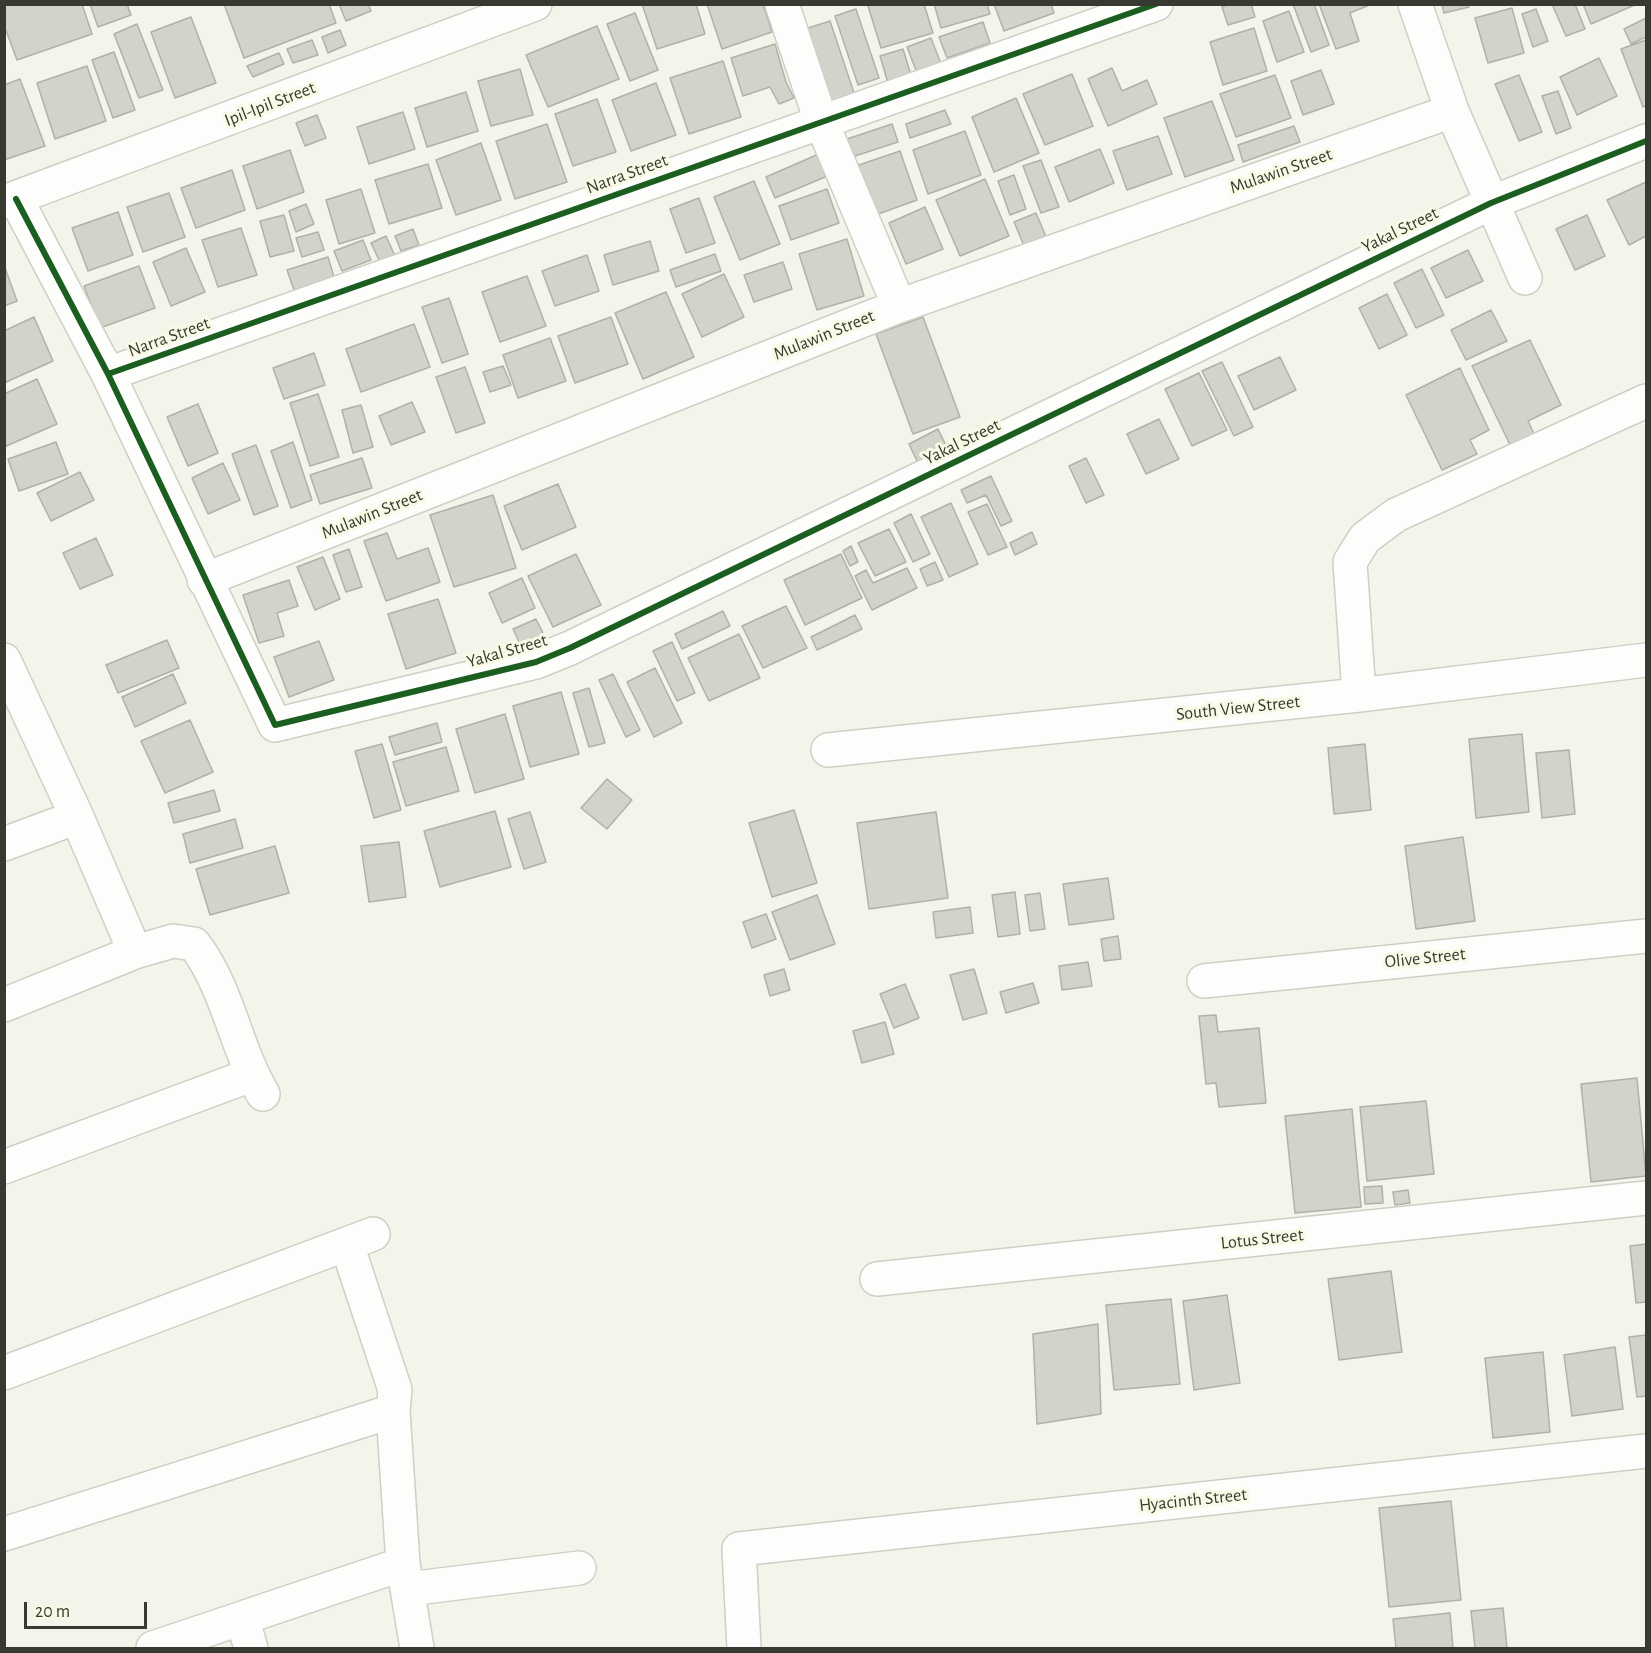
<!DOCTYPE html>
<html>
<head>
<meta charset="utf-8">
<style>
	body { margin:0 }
	#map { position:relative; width:1651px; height:1653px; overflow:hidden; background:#f4f5ea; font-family:"Alegreya Sans",sans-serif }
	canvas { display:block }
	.frame { position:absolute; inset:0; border:6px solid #383931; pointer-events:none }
	.scale { position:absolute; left:24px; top:1602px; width:123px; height:27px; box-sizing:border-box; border:3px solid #383931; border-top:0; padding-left:8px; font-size:18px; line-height:21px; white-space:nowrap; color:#383931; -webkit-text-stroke:4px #f8fae5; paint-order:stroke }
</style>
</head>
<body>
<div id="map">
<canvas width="1651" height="1653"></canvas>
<div class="frame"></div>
<div class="scale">20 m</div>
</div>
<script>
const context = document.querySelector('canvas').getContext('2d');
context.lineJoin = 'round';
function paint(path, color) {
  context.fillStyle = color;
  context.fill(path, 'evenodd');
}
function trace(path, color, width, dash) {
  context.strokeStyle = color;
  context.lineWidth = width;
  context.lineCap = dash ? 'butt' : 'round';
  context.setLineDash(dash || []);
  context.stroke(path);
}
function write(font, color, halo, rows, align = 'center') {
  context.font = font + ' "Alegreya Sans",sans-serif';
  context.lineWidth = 6;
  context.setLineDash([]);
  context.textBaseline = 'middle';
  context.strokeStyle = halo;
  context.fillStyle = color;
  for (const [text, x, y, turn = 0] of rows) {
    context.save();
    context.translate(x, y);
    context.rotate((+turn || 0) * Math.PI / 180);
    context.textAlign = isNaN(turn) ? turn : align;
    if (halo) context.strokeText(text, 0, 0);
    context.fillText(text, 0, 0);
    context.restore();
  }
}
const building = new Path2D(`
	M4 4H82L92 34 17 60 4 25Z
	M90 4H127L131 15 98 27Z
	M224 4H329L336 23 244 58Z
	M339 4H368L371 11 346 21Z
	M642 4H696L705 34 657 49Z
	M707 4H763L772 32 722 49Z
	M873 4H924L933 33 881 48 868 6Z
	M934 4H987L990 14 941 28Z
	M994 4H1051L1054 13 1004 31Z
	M1229 4H1251L1255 17 1228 25 1222 7Z
	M1293 4H1314L1329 45 1311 52Z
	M1319 4H1372L1350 13 1359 41 1336 49Z
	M1442 4H1468L1469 7 1444 13Z
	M1552 4H1575L1585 29 1566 36Z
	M1583 4H1637L1591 24Z
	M1512 8 1524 53 1488 63 1475 18Z
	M856 9 879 78 858 85 835 16Z
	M1536 9 1548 41 1533 47 1522 14Z
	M1289 11 1304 52 1277 62 1263 21Z
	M635 13 658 70 630 81 607 24Z
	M191 17 216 83 175 98 151 32Z
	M1646 18V37L1631 44 1624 29Z
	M830 21 854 93 830 101 805 29Z
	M983 22 990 43 947 58 939 37Z
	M137 24 163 90 139 98 114 34Z
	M597 26 619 79 548 107 526 55Z
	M1254 28 1267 71 1223 85 1210 42Z
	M340 30 346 45 328 53 322 37Z
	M931 38 941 64 917 73 907 47Z
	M312 40 318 55 293 63 287 49Z
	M1646 40V106L1643 107 1621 49Z
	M775 44 786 82 794 98 779 104 770 87 743 96 731 58Z
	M903 49 911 75 888 83 880 56Z
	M114 52 135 110 113 118 92 60Z
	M279 53 284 64 253 77 247 66Z
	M1599 58 1617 96 1577 115 1560 77Z
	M723 61 741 117 689 134 670 78Z
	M87 66 106 121 55 139 37 83Z
	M1112 68 1122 91 1147 80 1157 104 1108 126 1088 79Z
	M520 69 533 115 491 126 478 81Z
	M1321 70 1334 104 1303 115 1291 81Z
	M1072 74 1093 126 1045 145 1023 94Z
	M1275 75 1291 118 1236 137 1220 94Z
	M1519 75 1542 132 1519 141 1495 84Z
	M20 79 45 146 4 160V85Z
	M656 83 676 135 631 151 612 100Z
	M1558 91 1571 128 1556 134 1542 96Z
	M466 92 478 131 427 147 415 108Z
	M1016 98 1039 153 994 172 972 117Z
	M597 99 616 152 573 166 555 114Z
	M1212 101 1234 160 1185 177 1164 118Z
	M945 110 951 124 910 138 906 124Z
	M403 112 415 149 369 164 357 127Z
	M317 115 326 138 305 146 296 123Z
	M547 124 567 182 515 199 496 141Z
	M892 124 898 142 849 158 844 140Z
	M1294 126 1300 142 1243 162 1238 145Z
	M965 131 981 175 928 194 913 150Z
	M1158 136 1172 174 1127 190 1113 151Z
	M481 143 501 200 456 215 436 160Z
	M1100 149 1114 183 1069 202 1055 167Z
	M290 150 304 192 257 209 243 166Z
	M900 151 917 200 870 217 853 167Z
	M821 153 830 175 775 198 766 177Z
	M1041 160 1059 207 1041 213 1023 166Z
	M428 164 442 208 389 224 375 180Z
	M232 170 245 210 196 228 181 188Z
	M1014 175 1026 209 1010 215 998 181Z
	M985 179 1009 236 960 256 936 200Z
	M754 181 780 244 740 260 714 197Z
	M1646 182V236L1629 245 1607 200Z
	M361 189 375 233 339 244 326 200Z
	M827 189 839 223 791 240 779 206Z
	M169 193 185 237 143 252 127 207Z
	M699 198 715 243 686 253 670 209Z
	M306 204 314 224 296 232 289 211Z
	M925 207 943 249 906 264 889 223Z
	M118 212 133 255 88 271 72 228Z
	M1036 213 1047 239 1025 248 1014 222Z
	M284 215 294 251 270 257 260 221Z
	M1587 215 1605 256 1575 270 1556 229Z
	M241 228 257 275 218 287 202 240Z
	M413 229 419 245 401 251 395 236Z
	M318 232 324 250 302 257 296 238Z
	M386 236 395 256 380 262 371 243Z
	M847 239 864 296 817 310 799 254Z
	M363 240 371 260 342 271 334 251Z
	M650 241 659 271 613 285 604 255Z
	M186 248 205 292 171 306 153 262Z
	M1468 250 1483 281 1446 298 1431 268Z
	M715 254 721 271 676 287 670 270Z
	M587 255 599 291 555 306 542 271Z
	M328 257 334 277 294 290 287 270Z
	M783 262 792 289 754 302 744 275Z
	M4 265 17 301 4 306Z
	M139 266 155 308 100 328 84 286Z
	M1422 269 1444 315 1416 328 1394 283Z
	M724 274 744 317 702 337 682 294Z
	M527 276 546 326 500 342 482 292Z
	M666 292 694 357 643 379 615 313Z
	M1387 294 1407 335 1379 349 1359 308Z
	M449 298 468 354 442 363 422 307Z
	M1491 310 1507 341 1466 360 1451 330Z
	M34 317 53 361 4 383V331Z
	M611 317 628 364 575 383 558 336Z
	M923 317 960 417 913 434 876 334Z
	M414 324 430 367 361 392 346 349Z
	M550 338 566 381 518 398 503 355Z
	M1530 340 1561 405 1528 421 1536 438 1512 449 1472 366Z
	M314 353 325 385 284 399 273 368Z
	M1280 357 1296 390 1254 410 1238 376Z
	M1222 362 1253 427 1234 436 1202 371Z
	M503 366 511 385 490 392 483 372Z
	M465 367 485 423 456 433 436 377Z
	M1460 368 1489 430 1470 440 1477 454 1442 470 1406 395Z
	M1199 373 1227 430 1192 446 1165 389Z
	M37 379 57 424 4 447V394Z
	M318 394 339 457 310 466 290 403Z
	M412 402 425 432 391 445 379 416Z
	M198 404 218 453 188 466 167 417Z
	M361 405 373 447 353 453 342 410Z
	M1159 419 1179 459 1146 474 1127 434Z
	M938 429 953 460 923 474 909 444Z
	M56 442 68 474 19 491 8 459Z
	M293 442 312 500 291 508 271 451Z
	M256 445 278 506 254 515 232 454Z
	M362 458 372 488 320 504 310 475Z
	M1086 458 1104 495 1086 503 1069 466Z
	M223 463 240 500 208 514 192 478Z
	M80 472 94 500 51 521 37 493Z
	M991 476 1012 521 1001 526 986 495 967 503 961 490Z
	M558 484 576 527 522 550 504 506Z
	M493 495 516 568 454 587 430 515Z
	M951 503 978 564 949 577 921 517Z
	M987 504 1007 547 988 555 968 512Z
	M911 514 930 554 913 562 894 523Z
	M889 529 906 562 875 576 858 543Z
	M1032 532 1037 544 1015 555 1010 543Z
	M387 533 397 559 428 548 440 582 386 601 364 541Z
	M96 538 113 575 80 589 63 553Z
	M851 546 858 562 850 566 843 551Z
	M349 549 362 587 346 592 333 555Z
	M576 554 601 605 553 627 528 576Z
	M841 554 862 598 805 625 784 580Z
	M323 557 340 599 315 610 297 567Z
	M935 562 943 580 927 586 920 569Z
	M907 568 917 588 872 610 855 576 866 570 873 583Z
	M522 578 535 608 502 623 489 593Z
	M289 580 298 606 277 613 284 636 259 643 243 595Z
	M438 599 456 653 406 669 388 614Z
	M786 606 807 648 763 668 742 626Z
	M723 611 730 626 682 649 675 634Z
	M855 615 862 629 817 650 811 637Z
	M536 619 548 643 525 655 513 629Z
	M739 634 760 678 709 701 688 658Z
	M167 640 179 668 118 693 106 665Z
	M319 641 334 680 289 697 274 657Z
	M672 642 695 693 677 701 653 651Z
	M655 668 682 723 654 737 627 682Z
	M173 674 186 703 135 727 122 697Z
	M613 674 640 730 626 737 599 680Z
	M589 688 605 743 589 747 573 693Z
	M561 692 579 754 530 767 513 706Z
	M505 714 524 779 475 793 456 729Z
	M190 720 213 772 165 793 141 741Z
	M437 723 442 742 395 755 389 737Z
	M1522 734 1529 812 1476 818 1469 739Z
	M382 744 401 810 374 818 355 751Z
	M1365 744 1371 810 1334 814 1328 748Z
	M446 747 459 791 406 806 393 762Z
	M1569 750 1575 814 1542 818 1536 753Z
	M607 779 632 800 607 829 581 808Z
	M214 790 220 811 174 823 168 803Z
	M794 810 817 883 772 897 749 823Z
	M495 811 511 867 440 887 424 831Z
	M530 812 546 862 524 869 508 819Z
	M936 812 948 898 869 909 857 823Z
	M235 819 243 848 190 863 183 834Z
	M1463 837 1475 921 1416 929 1405 846Z
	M399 842 406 897 369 902 361 846Z
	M275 846 289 893 210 915 196 869Z
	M1108 878 1114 919 1069 925 1063 884Z
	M1015 892 1020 934 998 937 992 895Z
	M1040 893 1045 929 1030 931 1025 895Z
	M817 895 835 944 790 960 772 912Z
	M970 907 973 933 936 938 933 912Z
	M766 914 776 939 752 948 743 922Z
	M1118 936 1121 959 1104 961 1101 939Z
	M1088 962 1092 986 1062 990 1059 966Z
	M784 969 790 990 770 996 764 975Z
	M974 969 987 1013 963 1020 950 975Z
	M1033 983 1039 1003 1006 1013 1000 992Z
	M905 984 919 1018 894 1028 880 994Z
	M1216 1015 1218 1032 1259 1028 1266 1103 1219 1107 1216 1083 1206 1084 1199 1016Z
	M885 1022 894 1054 862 1063 853 1031Z
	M1637 1078 1646 1176 1591 1182 1581 1084Z
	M1426 1101 1434 1174 1367 1181 1360 1107Z
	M1352 1109 1361 1207 1295 1213 1285 1116Z
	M1382 1186 1383 1203 1365 1204 1364 1187Z
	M1408 1190 1410 1203 1395 1205 1393 1192Z
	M1646 1244V1302L1636 1303 1630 1246Z
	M1391 1271 1402 1352 1339 1360 1328 1279Z
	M1227 1295 1240 1383 1194 1390 1183 1301Z
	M1171 1299 1180 1384 1114 1390 1106 1305Z
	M1098 1324 1101 1414 1037 1424 1033 1334Z
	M1646 1335V1396L1637 1397 1629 1337Z
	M1615 1347 1623 1409 1572 1416 1564 1355Z
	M1543 1352 1550 1432 1493 1438 1485 1358Z
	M1451 1501 1461 1600 1389 1607 1379 1508Z
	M1503 1608 1507 1648H1475L1471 1611Z
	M1450 1613 1453 1648H1396L1393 1619Z`);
paint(building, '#d2d3cb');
trace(building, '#b0b1a9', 1.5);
const minor = new Path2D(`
	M782 4 821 121 899 306
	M1415 4 1452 111 1525 278
	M16 199 108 374 275 725 536 662 570 648 1491 203 1646 141
	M4 202 535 4
	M108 374 1156 4
	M204 580 899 306 1452 111
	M4 660 77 817 135 952 173 941 194 944C228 988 235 1047 263 1094
	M1359 695 1350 562 1365 538 1396 515 1646 401
	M828 750 1359 695 1646 660
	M4 844 77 817
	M1204 981 1646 936
	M4 1005 135 952
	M4 1167 251 1075
	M347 1245 395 1390 393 1411 403 1564 417 1648
	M877 1279 1646 1198
	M4 1373 373 1234
	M4 1534 393 1411
	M408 1589 579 1568
	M242 1618 251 1648
	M153 1648 403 1564
	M744 1648 739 1549 1646 1451`);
trace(minor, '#cecfc6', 36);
trace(minor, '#fdfefc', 33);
trace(new Path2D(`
	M16 199 108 374 275 725 536 662 570 648 1491 203 1646 141
	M108 374 1156 4`), '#1b5e20', 6);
write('18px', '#383931', '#f8fae5', [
	["Ipil-Ipil Street",270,104,-21],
	["Mulawin Street",1281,171,-19],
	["Narra Street",627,174,-20],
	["Yakal Street",1400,230,-26],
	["Mulawin Street",824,335,-22],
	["Narra Street",169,337,-20],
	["Yakal Street",962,442,-26],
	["Mulawin Street",372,514,-22],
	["Yakal Street",507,651,-16],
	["South View Street",1238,708,-6],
	["Olive Street",1425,958,-6],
	["Lotus Street",1262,1239,-6],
	["Hyacinth Street",1193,1500,-6]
]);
</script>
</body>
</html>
